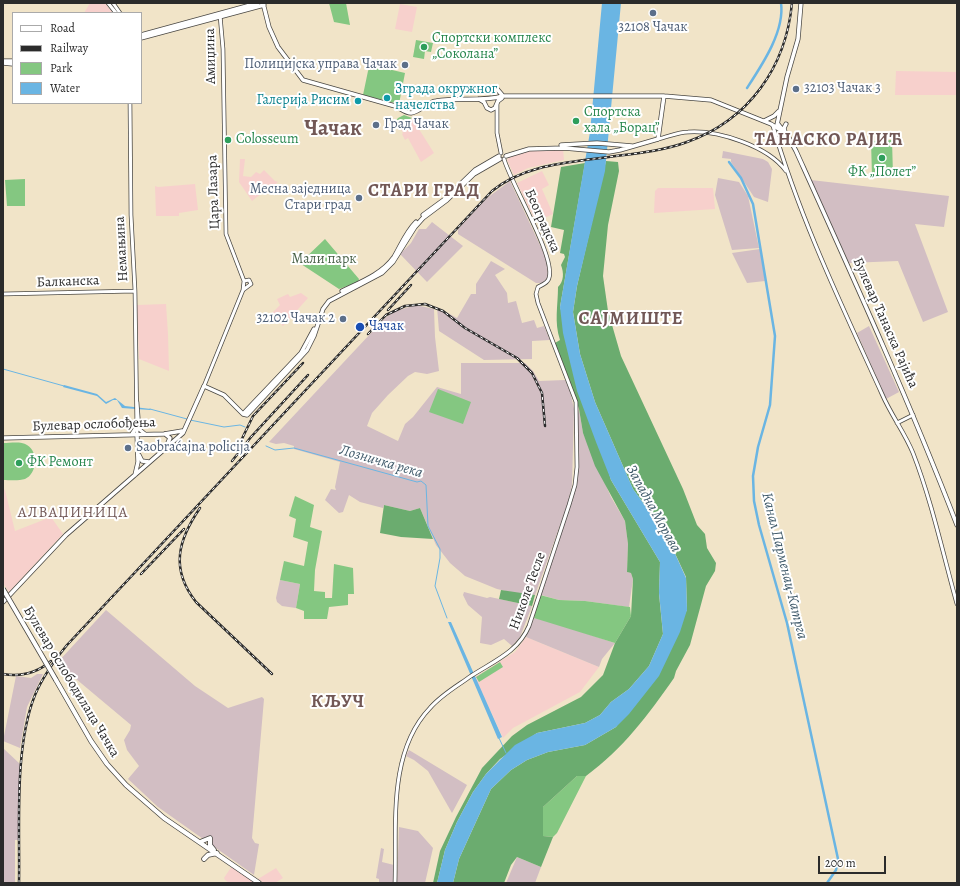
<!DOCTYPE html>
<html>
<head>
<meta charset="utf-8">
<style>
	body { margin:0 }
	#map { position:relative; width:960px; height:886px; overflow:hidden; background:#f1e4c8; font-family:Alegreya,serif }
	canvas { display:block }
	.frame { position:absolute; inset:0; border:4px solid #2b2b2b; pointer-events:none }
	.legend { position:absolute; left:12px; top:12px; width:130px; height:92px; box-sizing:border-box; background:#fff; border:1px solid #aaa; margin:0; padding:5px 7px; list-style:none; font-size:12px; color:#2b2b2b }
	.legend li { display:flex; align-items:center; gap:8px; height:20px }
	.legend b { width:20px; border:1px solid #aaa }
	.scale { position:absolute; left:818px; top:856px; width:68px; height:18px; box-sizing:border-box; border:2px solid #2b2b2b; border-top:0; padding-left:5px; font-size:12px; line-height:14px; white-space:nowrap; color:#2b2b2b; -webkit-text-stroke:3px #fff; paint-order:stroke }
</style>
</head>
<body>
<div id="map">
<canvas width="960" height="886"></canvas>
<div class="frame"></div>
<ul class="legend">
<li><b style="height:5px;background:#fff"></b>Road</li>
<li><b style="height:5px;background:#2b2b2b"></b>Railway</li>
<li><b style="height:11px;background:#84c781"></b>Park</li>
<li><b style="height:11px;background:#6ab5e3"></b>Water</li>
</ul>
<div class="scale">200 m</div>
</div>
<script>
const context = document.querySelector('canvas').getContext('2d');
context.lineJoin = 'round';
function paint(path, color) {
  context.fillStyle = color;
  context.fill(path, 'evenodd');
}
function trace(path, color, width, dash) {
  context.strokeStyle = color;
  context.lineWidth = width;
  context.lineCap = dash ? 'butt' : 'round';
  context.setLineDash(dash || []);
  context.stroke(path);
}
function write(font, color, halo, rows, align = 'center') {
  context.font = font + ' Alegreya,serif';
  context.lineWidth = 4;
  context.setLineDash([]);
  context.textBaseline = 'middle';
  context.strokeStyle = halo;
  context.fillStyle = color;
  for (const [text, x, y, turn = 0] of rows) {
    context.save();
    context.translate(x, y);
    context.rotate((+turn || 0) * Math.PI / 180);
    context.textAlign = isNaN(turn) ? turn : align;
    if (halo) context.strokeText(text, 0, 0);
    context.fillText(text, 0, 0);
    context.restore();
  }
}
paint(new Path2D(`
	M90 3H105L113 13H84Z
	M400 4 417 7 412 32 395 29Z
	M896 71 957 72V95H895Z
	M412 118 434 153 421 162 408 138 405 140 402 134 403 133 399 126Z
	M563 149 564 160 528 168 514 175 507 160 509 157 525 151Z
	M240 159H245L243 176 251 177 256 172 260 174 264 170 275 181 278 182 270 189 272 191 270 192 267 189 252 201 239 182Z
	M542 171 549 185 542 189 553 214 536 222 517 183Z
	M195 184 198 210 179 213V216H156L155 186 158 187Z
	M658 188H713L715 209 654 213 655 191Z
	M301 293 308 298 283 326 270 315 280 305 277 299 288 294 290 297Z
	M166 304 168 334 169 371 139 359 137 305Z
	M3 488 5 490 15 531 51 517 63 534 9 592 3 583Z
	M526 637 599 667 580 692 513 728 503 738 475 677 515 652Z
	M232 866 256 883H229L225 880 224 878Z
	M276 868 283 878 275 883H264L258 879Z`), '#f7d0cc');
paint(new Path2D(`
	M723 151 763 159 768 162 772 169 768 202 754 197 731 162V159L722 158Z
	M718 178 739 182 748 196 759 248 732 250 715 195Z
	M811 180 949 196 944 227 915 224 948 312 923 322 898 261 849 263Z
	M510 181 546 258 548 274 547 278 543 283H536L458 234V229L487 198Z
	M432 222 463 246 427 282 400 254 411 243 419 229H426Z
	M760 249 765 281 747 283 732 253Z
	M491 261 505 269 495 275 507 293 508 303 516 301 522 323 534 320 537 328 544 326 550 340 532 341V359L484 360 439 331 437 307 457 318 471 294H476V284Z
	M416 305 434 309 435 337 439 371 427 374 415 372 408 376 388 395 372 413 367 426 398 441 405 424 413 417 437 387 461 394V363H525L533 371 539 381 565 380 570 391 574 409 572 485 568 503 535 595 519 594 497 589 465 576 450 563 436 545 420 508 410 511 384 505 383 508 360 502 349 495 343 512 339 513 325 500 331 489 336 490 335 487 340 462 294 449V446L284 443 276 444 269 442 386 317 396 311Z
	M869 326 899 392 886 399 857 333Z
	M579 409 583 433 611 497 625 521 628 544 627 572 631 573 633 579 629 607 585 601 559 600 541 595 577 484 578 464V413Z
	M280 580 300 584 296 608 282 606 277 602 276 598Z
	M464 592 487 598 490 597 532 606 520 637 512 646 504 639 491 645 480 643 482 617 468 605 463 595Z
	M106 610 195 686 228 708 262 697 264 699 252 838 255 843 259 844 254 875 158 807 128 779 139 766 127 750 124 740 130 730 131 725 57 663Z
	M534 618 542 619 615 643 602 659 599 667 526 637Z
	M37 674H43L27 707 20 748 3 741 16 676 31 678Z
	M3 748 20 764 18 840H15V883H3Z
	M409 750 467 785 452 813 428 771 414 760 406 756Z
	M399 827 418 831 433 848 425 883H397Z
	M381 848 384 849 382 862 394 865 393 883H379V879L376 878Z
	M517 857 541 867 535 883H506Z`), '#d2bec3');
paint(new Path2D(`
	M329 3H346L350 25 334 22Z
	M416 40 433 43 431 52 425 51 424 59 413 57Z
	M371 65 405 73 399 104 363 95 368 71Z
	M404 115 412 118 389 131 398 118Z
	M892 140 893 175 872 176 871 141Z
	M25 179V206H7L5 180Z
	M325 239 359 279 358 282 339 289 301 264V262Z
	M438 389 471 402 463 424 429 412Z
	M3 443C11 443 21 441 27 445 39 452 37 474 25 479 19 481 9 480 3 480Z
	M295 496 314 505 310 527 322 531 315 570 314 591 325 592V598H332L334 564 353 568 354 594H348V605L329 607 327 619H304V611L296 608 300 584 280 580 284 561 304 566 308 542 293 537 296 519 289 516Z
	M540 595 559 600 585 601 630 607 631 616 615 643 534 618Z
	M500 662 503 667 479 682 476 677Z
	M577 776H586L557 833 553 837 543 836V807Z`), '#84c781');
paint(new Path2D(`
	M606 161 618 162 619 171 608 225 603 276 608 311 621 356 683 489 697 525 705 534 707 548 716 563 715 571 706 586 690 645 676 671 674 678C648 715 623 749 586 776H577L543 807V836L553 837 541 867 517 857 511 865 504 883H453L459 859 491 789 511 770 527 760 548 752 585 745 616 727 687 610 686 577 666 534 633 489 595 402 580 354 573 312 577 286Z
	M585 163 560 307 611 480 660 562 659 594 663 634 649 666 629 689 611 702 600 715 585 723 537 733 500 759 486 774 473 792 457 822 445 850 437 883H433L440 851 456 817 482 768 512 736 527 725 581 697 603 675 615 643 631 616 633 579 631 573 627 572 628 544 625 521 595 466 583 433 579 409 571 384 555 343 560 340C554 322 558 306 558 287 564 281 564 273 561 265L565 257 564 254 560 253 564 230 551 227 561 167Z
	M384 505 410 511 420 508 433 539 401 537 380 533Z
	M501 590 535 595 532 606 499 599Z`), '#6bac6f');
paint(new Path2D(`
	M602 3H621L605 171 577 286 573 312 580 354 595 402 633 489 666 534 677 558 686 578 687 610 680 632 659 676 629 714 616 727 585 745 548 752 527 760 511 770 491 789 459 859 453 883H437L445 850 457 822 473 792 486 774 515 745 537 733 585 723 600 715 611 702 629 689 649 666 663 634 659 593 660 562 611 480 596 442 577 391 563 333 560 307 590 132Z
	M64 385 97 394 106 402 115 398 125 406 151 409 150 410 122 408 117 400H113L106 404 97 396 63 387Z
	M448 622H451L502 737 498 739Z`), '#6ab5e3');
trace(new Path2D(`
	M3 369 64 386
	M150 409 187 419
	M190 420 224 427 240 425 245 427
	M266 446 275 450 294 448 417 482 421 481 426 485 428 526 440 549V558L435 586 447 618
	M499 738 506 753`), '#6ab5e3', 1);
trace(new Path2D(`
	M747 88C762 65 785 31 781 3
	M729 162 741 178 753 204 775 336 770 405 758 447 753 476 754 501 759 525 787 623 838 859 836 870 827 883`), '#6ab5e3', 2.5);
const tertiary = new Path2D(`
	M108 3 116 13
	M113 3 120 13
	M220 15 223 49 226 234 244 281
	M130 103 131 215 135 291 137 434
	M497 105V133L501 153
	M773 126C800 219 842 306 882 394 891 415 905 433 913 453 932 502 943 554 957 604
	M658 139C668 137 678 132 688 132 718 130 768 146 786 171
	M243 290 251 284 249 280 244 281
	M3 294 135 291
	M204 386 243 290 244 281
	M137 402 139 429 145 434
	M897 423 913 415
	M395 883C397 826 387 753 430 708 441 695 457 686 471 676 494 661 518 652 529 626L569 505 575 485 577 467 576 402 538 303 536 294 538 287C542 285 548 283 549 278 556 257 511 184 504 159`);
const secondary = new Path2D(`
	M263 3 269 27 278 47 303 80 395 106C400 108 405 113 411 113 420 112 427 102 436 101 458 97 482 102 503 96H664L711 100 771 124 785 133
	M141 35 258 3
	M141 38 264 5
	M3 61H13
	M3 63 13 64
	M497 89 503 96
	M479 99 484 102 487 108 491 110 495 108 498 101 502 98
	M764 121 774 116 779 111
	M778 124 789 138 796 151C852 275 908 398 957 525
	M777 125 787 77 798 39 801 3
	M785 132 784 128 786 124
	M561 145 597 143 632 146
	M506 156 529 149 564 148 609 152 620 150 658 139 664 96
	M423 215 445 199 475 170 499 156
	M342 291C361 282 382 274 394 257 401 245 406 232 416 222
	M243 414 247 415 307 350 314 336 323 309 329 301 382 273 393 262 415 227 423 218 447 200 474 174 500 159
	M243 414 301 353 314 329
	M132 434 136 428
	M165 434 170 438 167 445
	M3 438 164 434 182 431
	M139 455 142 461 149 462
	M135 475 138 462 137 434
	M3 602 66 535 183 433 204 386 224 395 243 414`);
const primary = new Path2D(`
	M56 680 91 741 107 764 126 785 164 818 259 883
	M200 842 210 838V845L214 850
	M204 859 208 855 217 853`);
trace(tertiary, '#494743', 4.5);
trace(secondary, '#494743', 5);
trace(primary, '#494743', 5.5);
trace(tertiary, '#fff', 3);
trace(secondary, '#fff', 3.5);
trace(primary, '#fff', 4);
const rail = new Path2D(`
	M388 310 411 285
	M368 334 386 315 405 306 425 304 443 311 465 328 517 358 532 373 542 393 545 426
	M238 447 253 416 303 363
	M232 461 251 437 308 375
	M200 508C178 540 170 569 196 602L272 674
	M141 574 184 529
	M3 674C21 677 37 673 51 661
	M19 883C20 826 14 747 35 695 43 676 54 661 67 645L492 191C523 166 563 163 601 158 629 154 660 152 687 142 749 120 786 67 792 3`);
trace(rail, '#2b2b2b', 2.5);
trace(rail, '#fff', 1, [3]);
const primaryBridge = new Path2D(`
	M3 589 56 680`);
trace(primaryBridge, '#494743', 5.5, []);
trace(primaryBridge, '#fff', 4);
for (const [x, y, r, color] of [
	[653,13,4,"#5c6f8a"],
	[424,47,4,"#2e9e5b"],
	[405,65,4,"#5c6f8a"],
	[796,89,4,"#5c6f8a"],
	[387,98,4,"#0f9aa8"],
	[358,101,4,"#0f9aa8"],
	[576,121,4,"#2e9e5b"],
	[376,125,4,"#5c6f8a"],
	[228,140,4,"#2e9e5b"],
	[882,158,4,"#2e9e5b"],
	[359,198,4,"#5c6f8a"],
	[343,319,4,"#5c6f8a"],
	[360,327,5,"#1a4fb4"],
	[128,448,4,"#5c6f8a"],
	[19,463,4,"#2e9e5b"]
]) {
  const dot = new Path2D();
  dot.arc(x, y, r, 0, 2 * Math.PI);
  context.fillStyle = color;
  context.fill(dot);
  trace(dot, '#fff', 1.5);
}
write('14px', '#4e5e75', '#fff', [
	["32108 Чачак",653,28,"center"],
	["Полицијска управа Чачак",397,65],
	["32103 Чачак 3",804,89,"left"],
	["Град Чачак",384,125,"left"],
	["Месна заједница",351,190],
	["Стари град",351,206],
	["32102 Чачак 2",335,319],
	["Saobraćajna policija",136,448,"left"]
], 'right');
write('14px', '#27864d', '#fff', [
	["Спортски комплекс",432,39],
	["„Соколана”",432,55],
	["Спортска",584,113],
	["хала „Борац”",584,129],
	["Colosseum",236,140],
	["ФК „Полет”",882,173,"center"],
	["ФК Ремонт",27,463]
], 'left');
write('14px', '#2b2b2b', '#fff', [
	["Амиџина",211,56,-91],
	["Цара Лазара",214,192,-92],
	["Београдска",542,221,66],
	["Немањина",122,249,-93],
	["Балканска",68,282,-2],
	["Булевар Танаска Рајића",885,323,66],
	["Булевар ослобођења",94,425,-2],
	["Николе Тесле",528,591,-70],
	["Булевар ослободилаца Чачка",71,682,59]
]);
write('14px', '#0d838f', '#fff', [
	["Зграда окружног",395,90],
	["начелства",395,106],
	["Галерија Рисим",350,101,"right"]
], 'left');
write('14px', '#4a6249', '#fff', [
	["Мали парк",324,260]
]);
write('14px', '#164399', '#fff', [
	["Чачак",369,327]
], 'left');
write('italic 15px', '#415b6b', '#fff', [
	["Лозничка река",381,462,16],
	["Западна Морава",653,509,61],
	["Канал Парменац-Катрга",784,566,76]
]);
context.letterSpacing = '1px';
write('15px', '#725856', '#fff', [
	["АЛВАЏИНИЦА",73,513]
]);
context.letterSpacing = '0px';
context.letterSpacing = '1px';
write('bold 18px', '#725856', '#fff', [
	["ТАНАСКО РАЈИЋ",829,141],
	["СТАРИ ГРАД",424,192],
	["САЈМИШТЕ",631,320],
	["КЉУЧ",338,703]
]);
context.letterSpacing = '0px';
write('bold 22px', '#725856', '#fff', [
	["Чачак",333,130]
]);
</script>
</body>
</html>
